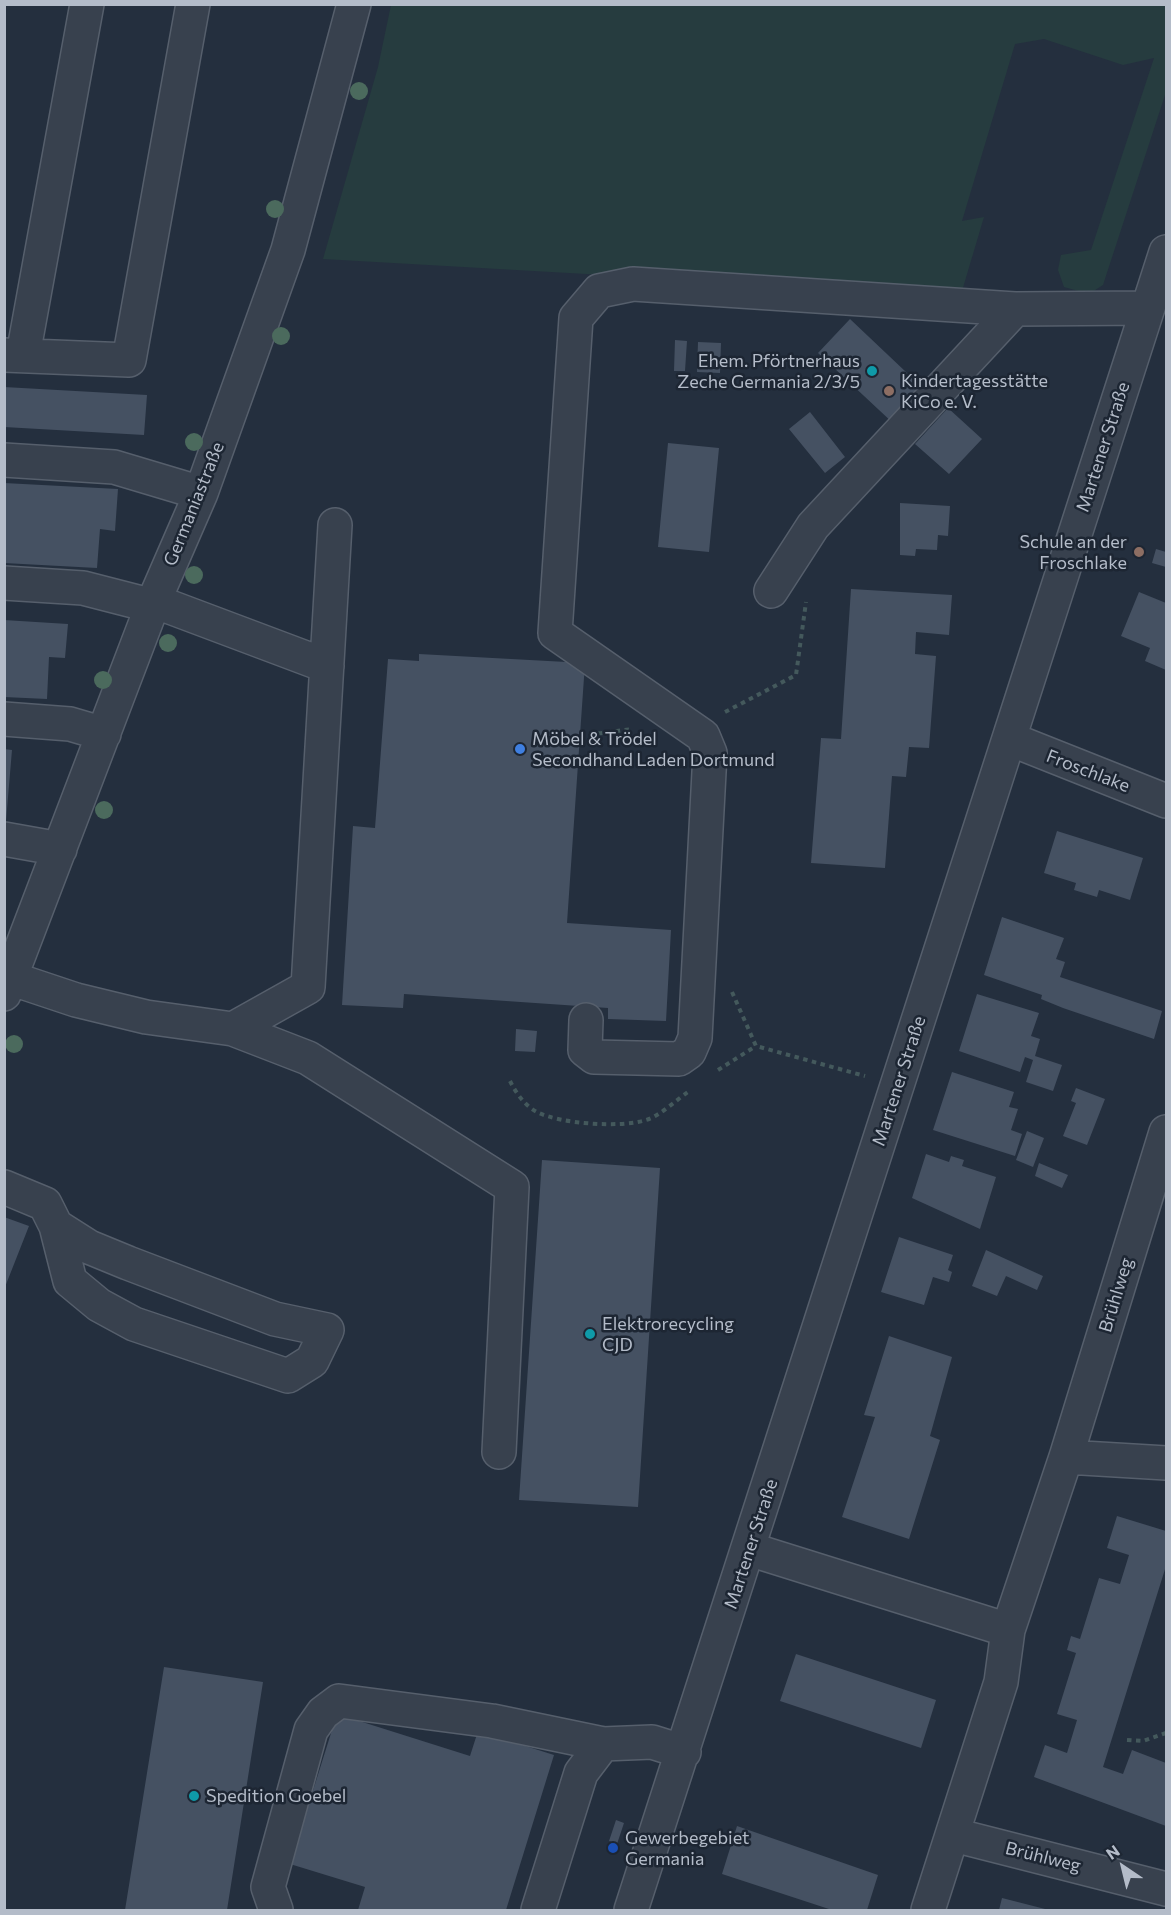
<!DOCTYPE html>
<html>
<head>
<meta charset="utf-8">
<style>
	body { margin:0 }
	#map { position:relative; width:1171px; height:1915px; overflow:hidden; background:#242f3e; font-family:Commissioner,sans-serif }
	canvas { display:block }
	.frame { position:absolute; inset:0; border:6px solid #b4bcc9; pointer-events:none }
	.north { position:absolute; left:1093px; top:1837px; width:60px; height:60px; -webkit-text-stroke:4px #1d2633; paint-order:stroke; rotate:325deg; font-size:16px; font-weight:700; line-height:24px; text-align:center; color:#b4bcc9 }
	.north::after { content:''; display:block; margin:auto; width:21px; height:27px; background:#b4bcc9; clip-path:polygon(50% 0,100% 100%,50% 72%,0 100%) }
</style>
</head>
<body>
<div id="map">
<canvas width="1171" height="1915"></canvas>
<div class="frame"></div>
<div class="north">N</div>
</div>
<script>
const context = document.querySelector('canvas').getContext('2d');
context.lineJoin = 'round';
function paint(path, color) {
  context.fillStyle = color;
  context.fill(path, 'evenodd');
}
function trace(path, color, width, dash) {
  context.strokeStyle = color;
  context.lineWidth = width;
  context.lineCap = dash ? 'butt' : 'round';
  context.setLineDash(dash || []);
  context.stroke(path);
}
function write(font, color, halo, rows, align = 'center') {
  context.font = font + ' Commissioner,sans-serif';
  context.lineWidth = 5;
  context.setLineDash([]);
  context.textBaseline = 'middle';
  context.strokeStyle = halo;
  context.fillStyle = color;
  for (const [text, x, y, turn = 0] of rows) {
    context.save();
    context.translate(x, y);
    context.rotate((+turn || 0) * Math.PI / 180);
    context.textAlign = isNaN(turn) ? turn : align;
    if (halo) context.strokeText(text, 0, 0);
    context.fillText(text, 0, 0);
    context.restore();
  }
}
paint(new Path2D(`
	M391 5H1166V92L1103 285 1089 294 1064 287 1058 270 1061 255 1091 250 1154 58 1123 65 1044 39 1015 44 962 221 984 217 962 291 762 284 323 259 378 67Z`), '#263c3f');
paint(new Path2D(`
	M850 319 925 390 894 424 818 353Z
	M675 340 687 341 685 371H674Z
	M698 342 721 343 720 373 697 372Z
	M4 387 147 395 144 435 4 427Z
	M948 408 982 439 949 474 915 444Z
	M810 412 845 457 825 473 789 429Z
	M668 443 719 448 709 552 658 547Z
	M4 483 118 489 115 531 100 529 97 568 4 563Z
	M900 503 950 506 948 536 938 535 937 550 916 549 915 556 900 555Z
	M1156 549 1166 552V567L1152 563Z
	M851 589 952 595 949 635 916 632 915 654 936 656 929 748 909 747 906 777 892 776 885 868 811 863 821 738 841 739Z
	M1139 592 1166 603V670L1145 661 1150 648 1121 636Z
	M4 620 68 624 65 658 49 657 47 699 4 697Z
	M419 654 585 663 567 923 671 930 666 1021 608 1019V1008L404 994 403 1008 342 1005 353 826 375 828 388 659 419 661Z
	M4 749 12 750 6 821H4Z
	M1057 831 1143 858 1130 900 1099 890 1097 897 1074 890 1076 883 1044 873Z
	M1002 917 1064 938 1056 959 1065 962 1060 977 1162 1011 1154 1039 1063 1008 1041 999 1042 995 984 975Z
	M977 994 1039 1013 1031 1036 1040 1039 1035 1056 1062 1065 1053 1091 1026 1082 1033 1060 1025 1057 1020 1072 959 1051Z
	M516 1029 537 1031 535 1052 515 1051Z
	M952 1072 1014 1092 1009 1107 1018 1109 1011 1130 1022 1134 1015 1156 933 1130Z
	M1076 1088 1105 1099 1087 1145 1063 1136 1076 1103 1071 1101Z
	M1027 1131 1044 1138 1033 1167 1016 1160Z
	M926 1154 949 1162 951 1156 964 1160 962 1166 996 1177 980 1229 912 1198Z
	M542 1160 660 1168 638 1507 519 1500Z
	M1039 1163 1068 1175 1062 1188 1035 1176Z
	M4 1217 29 1226 5 1287H4Z
	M899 1237 953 1255 948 1270 952 1272 949 1282 933 1277 924 1305 881 1292Z
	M986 1250 1043 1276 1037 1290 1006 1276 997 1296 972 1286Z
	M889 1336 952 1357 930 1436 940 1440 909 1539 842 1517 875 1417 864 1415Z
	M1117 1516 1166 1531V1566L1103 1767 1123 1774 1132 1750 1166 1763V1826L1034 1777 1045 1745 1067 1753 1077 1720 1057 1714 1076 1653 1067 1650 1071 1636 1080 1639 1099 1578 1120 1584 1129 1555 1107 1548Z
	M796 1654 936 1700 921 1748 780 1701Z
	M164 1667 263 1682 227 1910H125Z
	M337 1714 470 1756 478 1731 554 1755 506 1910H358L365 1887 290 1864Z
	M616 1820 624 1823 617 1844 609 1841Z
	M737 1826 878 1875 867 1910H832L722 1874Z
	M1002 1898 1049 1910H999Z`), '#455162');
const minor = new Path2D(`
	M4 355 129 360 193 4
	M23 355 87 4
	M4 460 114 467 201 493
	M4 583 83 588 153 606
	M771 591 813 526 1015 309 1148 308
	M154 601 327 666
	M4 719 70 724 104 734
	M1010 739 1166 801
	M4 839 60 849
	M10 978 76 1000 146 1017 233 1029 308 987 335 525
	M4 994 154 601 201 493 288 250 354 4
	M586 1020 585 1050 594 1057 679 1059 689 1052 695 1038 710 753 703 736 555 633 576 318 599 291 633 284 1015 309
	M233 1029 308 1058 512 1187 499 1452
	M4 1187 45 1204 56 1226 70 1281 99 1305 134 1324 288 1376 312 1361 327 1330 275 1319 128 1263 89 1247 56 1226
	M1066 1457 1166 1463
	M749 1549 1008 1630
	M954 1835 1166 1889
	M276 1910 268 1887 311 1730 323 1713 339 1701 492 1721 603 1744
	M538 1910 581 1773 603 1744 652 1742 684 1752
	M631 1910 1166 252
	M928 1910 1001 1682 1008 1630 1066 1457 1166 1132`);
trace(minor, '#565f6c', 36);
trace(new Path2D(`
	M725 712 796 675 806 602
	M580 736 632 729
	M732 992 756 1046 865 1076
	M718 1070 756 1046
	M510 1081C516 1093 525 1106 537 1112 560 1124 621 1128 646 1120 660 1116 676 1100 688 1092
	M1127 1740 1143 1741 1166 1733`), '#44595c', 4, [4.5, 4.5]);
trace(minor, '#38414e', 33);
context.fillStyle = '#4b6a5d';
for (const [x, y] of [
	[359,91],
	[275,209],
	[281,336],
	[194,442],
	[194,575],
	[168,643],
	[103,680],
	[104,810],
	[14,1044]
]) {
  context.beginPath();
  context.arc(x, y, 9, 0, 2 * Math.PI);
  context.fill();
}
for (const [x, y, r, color] of [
	[872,371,6,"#0f9aa8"],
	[889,391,6,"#8d6e63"],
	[1139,552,6,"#8d6e63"],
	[520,749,6,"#3f7fe0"],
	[590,1334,6,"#0f9aa8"],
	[194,1796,6,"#0f9aa8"],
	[613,1848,6,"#1a4fb4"]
]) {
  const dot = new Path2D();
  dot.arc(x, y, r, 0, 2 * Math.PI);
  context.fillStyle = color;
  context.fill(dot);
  trace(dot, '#1d2633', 2);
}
write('18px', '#b4bcc9', '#1d2633', [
	["Ehem. Pförtnerhaus",860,361,"right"],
	["Zeche Germania 2/3/5",860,382,"right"],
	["Kindertagesstätte",901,381],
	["KiCo e. V.",901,402],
	["Schule an der",1127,542,"right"],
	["Froschlake",1127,563,"right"],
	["Möbel & Trödel",532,739],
	["Secondhand Laden Dortmund",532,760],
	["Elektrorecycling",602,1324],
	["CJD",602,1345],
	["Spedition Goebel",206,1796],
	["Gewerbegebiet",625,1838],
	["Germania",625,1859]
], 'left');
write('18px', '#b4bcc9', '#1d2633', [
	["Martener Straße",1103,447,-72],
	["Germaniastraße",194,504,-68],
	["Froschlake",1088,771,21],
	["Martener Straße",899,1081,-72],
	["Brühlweg",1116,1295,-73],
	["Martener Straße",751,1544,-72],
	["Brühlweg",1043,1857,14]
]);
</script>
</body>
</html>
